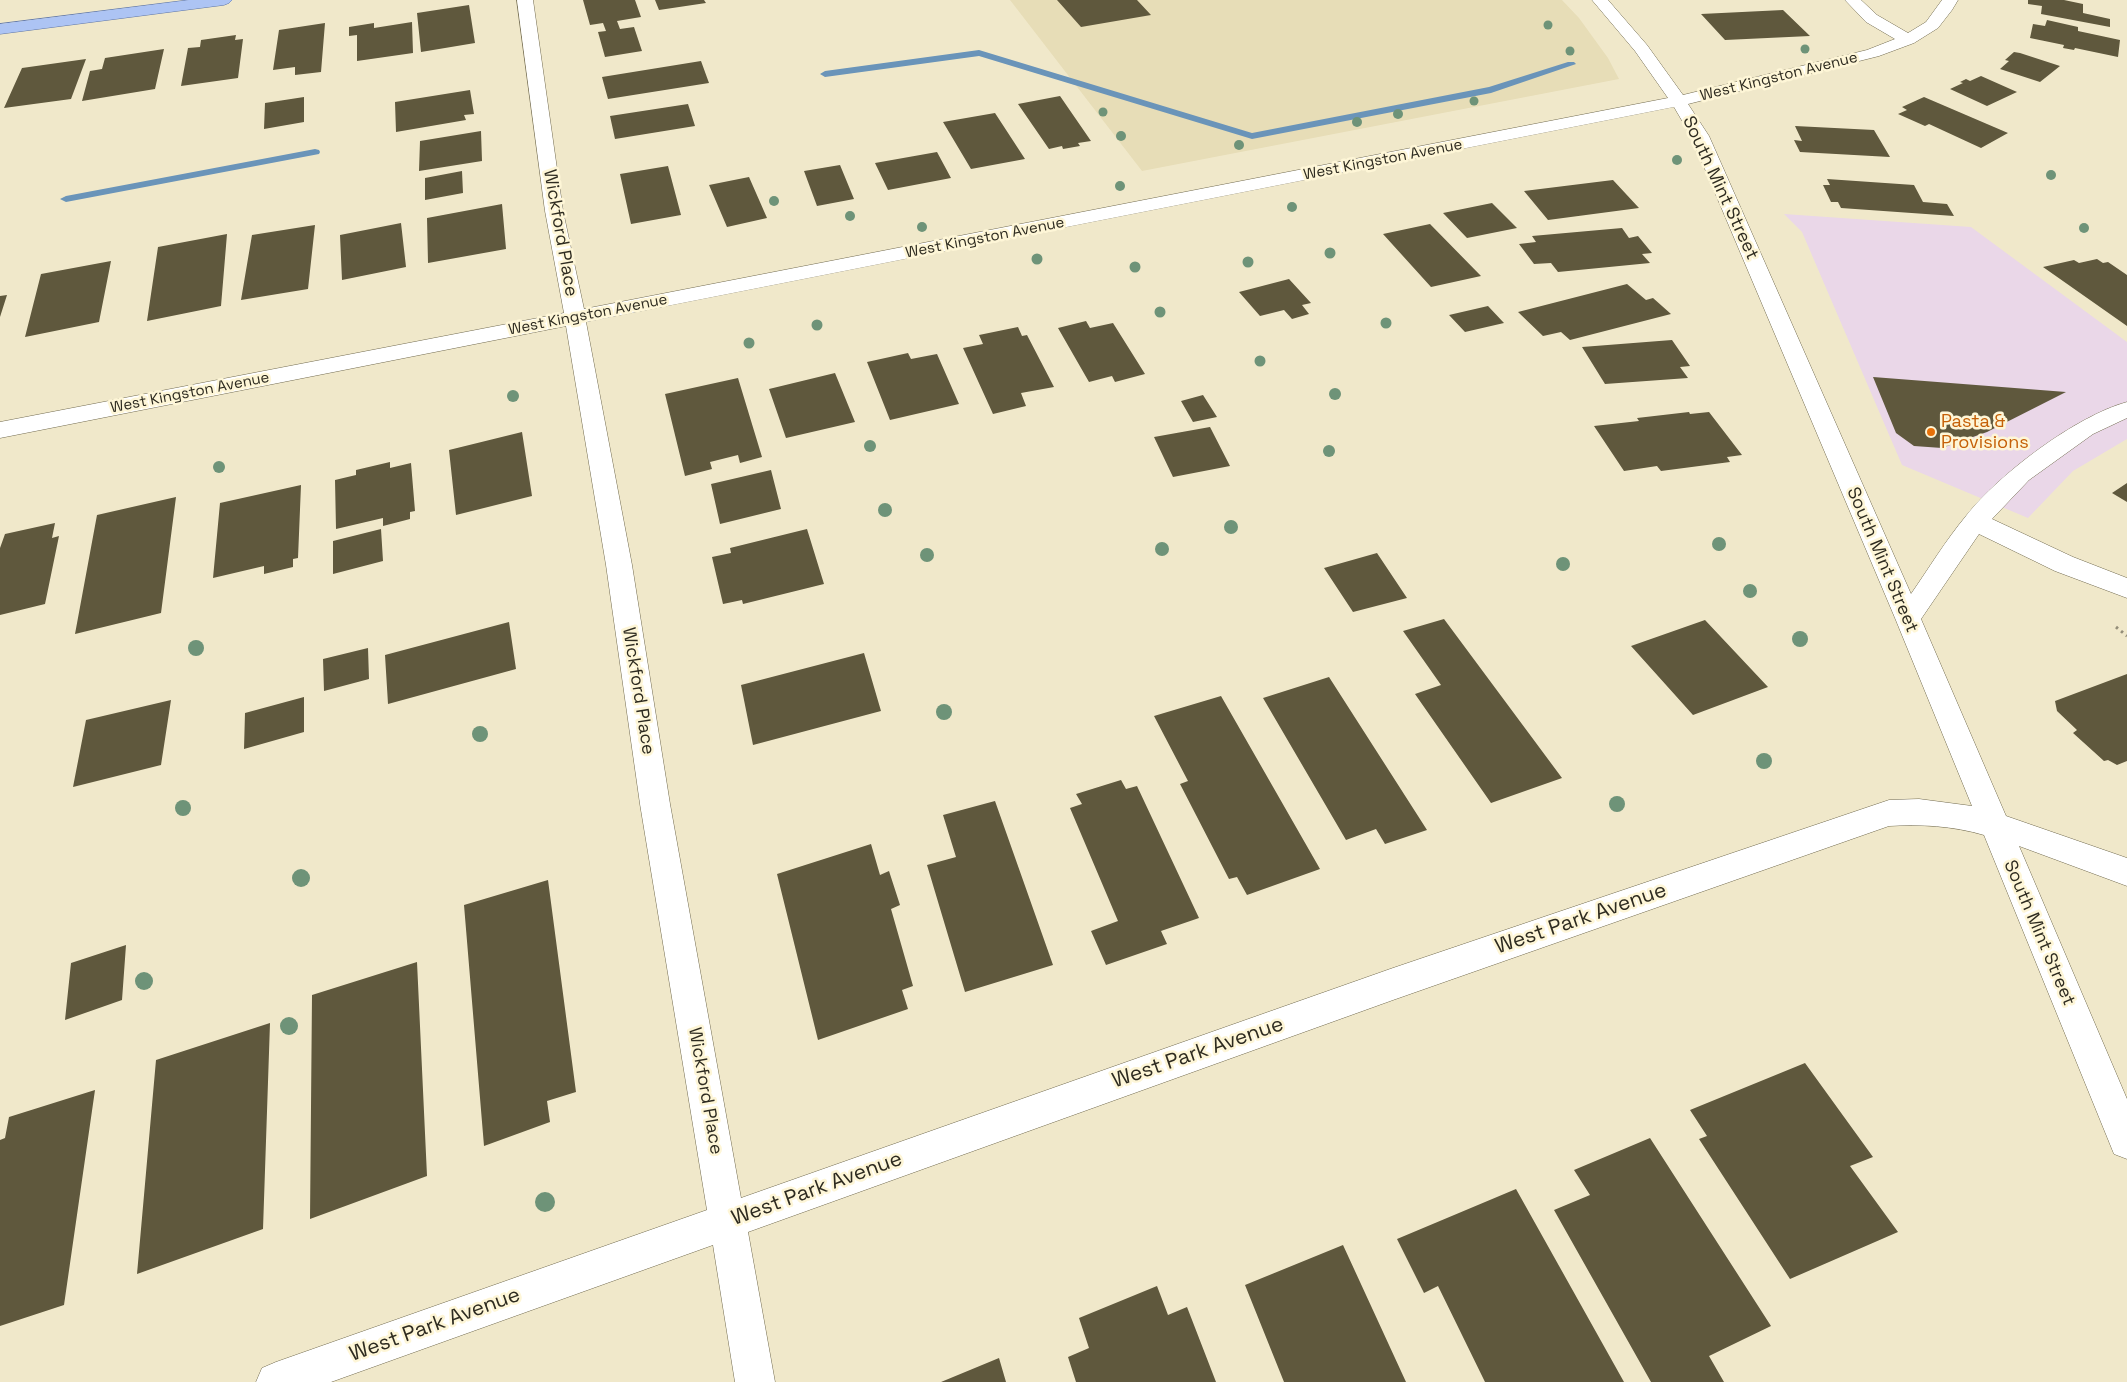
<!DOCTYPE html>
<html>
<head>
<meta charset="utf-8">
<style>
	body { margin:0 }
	canvas { display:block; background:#f0e8ca }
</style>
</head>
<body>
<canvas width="2127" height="1382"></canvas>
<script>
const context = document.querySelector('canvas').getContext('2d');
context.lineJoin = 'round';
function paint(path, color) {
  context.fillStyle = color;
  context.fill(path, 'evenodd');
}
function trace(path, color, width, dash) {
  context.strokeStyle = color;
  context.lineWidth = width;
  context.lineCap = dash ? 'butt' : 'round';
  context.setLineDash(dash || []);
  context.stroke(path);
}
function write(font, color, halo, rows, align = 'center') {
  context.font = font + ' "Space Grotesk",sans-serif';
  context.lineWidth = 5;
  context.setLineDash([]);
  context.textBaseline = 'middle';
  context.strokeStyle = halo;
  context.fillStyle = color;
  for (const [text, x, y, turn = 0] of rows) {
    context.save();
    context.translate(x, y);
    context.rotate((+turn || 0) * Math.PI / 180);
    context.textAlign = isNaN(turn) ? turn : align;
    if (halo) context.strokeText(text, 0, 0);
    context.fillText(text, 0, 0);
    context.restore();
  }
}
paint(new Path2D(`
	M1784 214 1971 227 2127 342V439L2073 471 2028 518 1902 465 1802 232Z`), '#ead7e8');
paint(new Path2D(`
	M1010 0H1562L1579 18 1608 58 1619 79 1142 171Z`), '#e7ddb7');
paint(new Path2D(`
	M979 50 1252 133 1489 87 1568 62H1574L1576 64 1491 93 1252 139 979 56 825 77 820 74 825 71Z
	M315 149 319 150 320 152 319 154 66 202 60 199 66 196Z`), '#6a94b9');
paint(new Path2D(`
	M583 0H635L641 17 617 21 620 29 634 27 642 51 605 57 598 32 606 31 603 23 590 25Z
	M655 0H704L706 3 659 10Z
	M1057 0H1137L1151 15 1081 27Z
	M2028 0H2064L2083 4V13L2110 19V27L2041 14 2042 6 2028 4Z
	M469 5 475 43 421 52 417 13Z
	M1783 10 1810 36 1725 40 1701 14Z
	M2047 20 2078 27V31L2120 40 2118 57 2075 48 2074 50 2063 48 2064 45 2030 38 2033 24 2045 26Z
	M412 22 413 53 357 61V35L349 36V27L374 23V28Z
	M325 23 321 72 295 75V67L273 70 279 30Z
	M236 35 235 40 243 39 238 78 181 86 188 48 200 47 201 40Z
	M164 49 155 89 82 101 90 71 102 69 105 58Z
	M2014 52 2020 53 2060 66 2040 82 2000 69 2009 61 2005 60Z
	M86 59 71 99 4 108 22 68Z
	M701 61 709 83 608 99 602 77Z
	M1981 76 2017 92 1987 106 1950 89 1963 83 1960 82 1966 79 1970 81Z
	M470 90 474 114 464 115 466 120 396 132 395 102Z
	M1060 96 1091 141 1078 143 1080 146 1063 149 1062 146 1049 149 1018 104Z
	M304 97V122L264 129 265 103Z
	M1924 97 2008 133 1981 148 1929 124 1925 126 1898 114 1907 110 1902 107Z
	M688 104 695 126 615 139 610 116Z
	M995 113 1025 159 971 169 943 122Z
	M1795 126 1874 130 1890 157 1800 152 1794 140 1802 141Z
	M481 131 482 161 419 171 420 141Z
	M937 152 951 178 888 190 875 163Z
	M840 165 854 199 817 206 804 171Z
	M668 166 681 215 631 224 620 174Z
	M462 171 463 193 425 200V178Z
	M749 177 767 218 727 227 709 185Z
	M1827 179 1914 185 1923 202 1947 204 1954 216 1841 208 1838 202H1831L1823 185H1830Z
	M1613 180 1639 208 1548 220 1524 191Z
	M1492 203 1517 228 1467 238 1443 213Z
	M502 204 506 249 428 263 427 218Z
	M401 223 406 267 342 280 340 235Z
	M1430 224 1481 276 1431 287 1383 234Z
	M315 225 308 289 241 300 252 235Z
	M1622 228 1629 238 1638 236 1652 253 1642 254 1650 263 1558 272 1551 263 1534 264 1519 244 1536 242 1532 236Z
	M227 234 221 306 147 321 158 247Z
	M2097 259 2103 263 2108 262 2127 275V326L2043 267 2074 260 2079 263Z
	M111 261 99 322 25 337 41 274Z
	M1289 279 1311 303 1302 305 1309 314 1292 319 1284 310 1260 316 1239 292Z
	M1627 284 1646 300 1653 298 1671 314 1570 340 1561 332 1543 336 1518 312Z
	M7 295 0 317V296Z
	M1488 306 1504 323 1465 332 1449 315Z
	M1086 321 1090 328 1113 323 1145 374 1115 382 1112 376 1089 382 1058 328Z
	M1018 327 1022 336 1027 335 1054 387 1021 393 1026 406 993 414 963 348 983 344 979 335Z
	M1672 340 1690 366 1680 367 1688 378 1605 384 1582 347Z
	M908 353 911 359 937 354 959 404 890 420 867 362Z
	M835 373 855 422 786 438 769 389Z
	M1873 377 2066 392 1987 432 1942 448 1914 446 1896 433Z
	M738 378 762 457 740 463 738 455 710 462 712 469 685 476 665 394Z
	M1203 395 1217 417 1193 422 1181 401Z
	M1689 412 1690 414 1709 412 1742 455 1727 457 1730 462 1661 471 1657 466 1624 471 1594 426 1639 421 1637 418Z
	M1210 427 1230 466 1173 477 1154 437Z
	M522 432 532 496 456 515 449 450Z
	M390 462V468L411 463 415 511 410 512V519L383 526V518L336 529 335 480 356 475V470Z
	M771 470 781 509 720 524 711 484Z
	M2127 483V502L2112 493Z
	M301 485 298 558 293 559V567L264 574V566L213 578 220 503Z
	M176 497 161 613 75 634 97 515Z
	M55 523 52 538 59 536 45 604 0 615V548L5 534Z
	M381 529 383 561 333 574V541Z
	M807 529 824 584 743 604 742 600 723 604 712 557 731 553 730 548Z
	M1377 553 1407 598 1353 612 1324 568Z
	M1444 619 1562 778 1491 803 1415 694 1441 685 1403 631Z
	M1705 620 1768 687 1693 715 1631 646Z
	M509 622 516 669 388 704 385 655Z
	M368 648 369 679 324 691 323 659Z
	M864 653 881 711 753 745 741 685Z
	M2127 674V761L2117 765 2108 760 2104 761 2073 733 2077 730 2057 711 2055 701Z
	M1329 677 1427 830 1385 844 1376 829 1346 840 1263 698Z
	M1221 696 1320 869 1247 895 1237 877 1229 879 1180 784 1188 781 1154 716Z
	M304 697V732L244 749 245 713Z
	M171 700 161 765 73 787 86 720Z
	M1121 780 1126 789 1137 786 1199 918 1161 931 1167 944 1106 965 1091 931 1118 921 1070 808 1082 804 1076 794Z
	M995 801 1053 965 965 992 927 865 956 857 943 815Z
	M871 844 880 875 889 871 900 905 891 909 913 986 902 990 908 1009 818 1040 777 874Z
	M548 880 576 1092 547 1101 550 1122 484 1146 464 905Z
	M126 945 122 1000 65 1020 71 963Z
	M417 962 427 1176 310 1219 312 995Z
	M270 1023 263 1229 137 1274 156 1060Z
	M1805 1063 1873 1157 1850 1166 1898 1232 1790 1279 1699 1139 1707 1136 1690 1110Z
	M95 1090 64 1305 0 1326V1140L5 1138 9 1117Z
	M1650 1138 1771 1326 1709 1356 1724 1382H1651L1554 1210 1590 1195 1574 1170Z
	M1516 1189 1624 1382H1485L1438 1286 1424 1293 1397 1239Z
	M1343 1245 1406 1382H1284L1245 1285Z
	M1157 1286 1168 1315 1187 1307 1216 1382H1076L1068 1357 1089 1348 1079 1318Z
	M999 1358 1006 1382H941Z`), '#5f583d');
const minor = new Path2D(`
	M517 0H533L563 211 584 309 1668 98 1635 51 1592 0H1608L1647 45 1683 95 1867 50 1895 39 1866 22 1845 0H1861L1877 15 1908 33 1926 22 1942 0H1958L1952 10 1938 28 1914 43 1879 56 1688 104 1709 136 1911 594C1929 568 1946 540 1966 516 1999 474 2076 416 2127 402V418L2093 434 2029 480 1992 519 2073 557 2127 578V598L2055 571 1979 534 1921 619 2006 816 2127 858V886L2019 846 2127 1099V1159L2114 1154 1984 835C1953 826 1921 824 1889 826L1393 1000 748 1232 775 1382H735L713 1245 331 1382H256L262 1368 276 1362 707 1210 640 804 606 565 566 326 0 438V422L564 313 545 211ZM1674 107 1691 136 1895 618 1972 806 1919 799 1889 800 1393 968 741 1198 670 804 632 565 586 322Z`);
const major = new Path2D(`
	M189 0H232L229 3 224 5 0 34V24Z`);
trace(minor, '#726b50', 1);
trace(major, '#5d74a5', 1);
trace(new Path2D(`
	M2116 627 2127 636`), '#948e79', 3, [2.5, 4]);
paint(minor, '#fff');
paint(major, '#adc4f4');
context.fillStyle = '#6e9378';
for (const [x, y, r] of [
	[1548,25,4.5],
	[1805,49,4.5],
	[1570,51,4.5],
	[1474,101,4.5],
	[1103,112,4.5],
	[1398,114,5],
	[1357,122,5],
	[1121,136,5],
	[1239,145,5],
	[1677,160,5],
	[2051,175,5],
	[1120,186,5],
	[774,201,5],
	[1292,207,5],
	[850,216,5],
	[922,227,5],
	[2084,228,5],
	[1330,253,5.5],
	[1037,259,5.5],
	[1248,262,5.5],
	[1135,267,5.5],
	[1160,312,5.5],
	[1386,323,5.5],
	[817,325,5.5],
	[749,343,5.5],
	[1260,361,5.5],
	[1335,394,6],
	[513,396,6],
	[870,446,6],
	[1329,451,6],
	[219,467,6],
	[885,510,7],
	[1231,527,7],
	[1719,544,7],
	[1162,549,7],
	[927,555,7],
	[1563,564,7],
	[1750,591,7],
	[1800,639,8],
	[196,648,8],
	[944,712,8],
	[480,734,8],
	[1764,761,8],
	[1617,804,8],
	[183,808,8],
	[301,878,9],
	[144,981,9],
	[289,1026,9],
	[545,1202,10]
]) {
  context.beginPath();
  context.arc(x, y, r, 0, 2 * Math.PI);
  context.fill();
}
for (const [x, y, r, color] of [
	[1931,432,5,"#e8710a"]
]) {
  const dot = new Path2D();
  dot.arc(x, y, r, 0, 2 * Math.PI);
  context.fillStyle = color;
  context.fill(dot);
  trace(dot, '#fef6d7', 2);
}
write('15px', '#2e2b20', '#fef6d7', [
	["West Kingston Avenue",1779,77,-14],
	["West Kingston Avenue",1383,160,-11],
	["West Kingston Avenue",985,238,-11],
	["West Kingston Avenue",588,315,-11],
	["West Kingston Avenue",190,393,-11]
]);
write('18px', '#2e2b20', '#fef6d7', [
	["South Mint Street",1720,188,65],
	["Wickford Place",560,233,80],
	["South Mint Street",1882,560,67],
	["Wickford Place",638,691,81],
	["South Mint Street",2039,933,67],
	["Wickford Place",705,1091,80]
]);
write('18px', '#c56008', '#fef6d7', [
	["Pasta &",1941,422],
	["Provisions",1941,443]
], 'left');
write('21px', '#2e2b20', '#fef6d7', [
	["West Park Avenue",1581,919,-19],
	["West Park Avenue",1198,1053,-19],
	["West Park Avenue",817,1189,-20],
	["West Park Avenue",435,1325,-20]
]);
</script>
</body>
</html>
